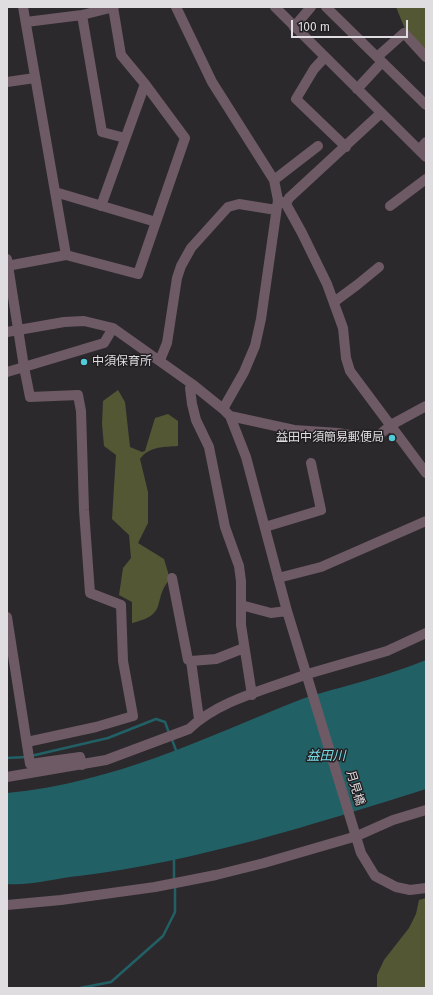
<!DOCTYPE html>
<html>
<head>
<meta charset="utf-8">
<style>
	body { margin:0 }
	#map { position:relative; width:433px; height:995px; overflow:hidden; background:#2c292d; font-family:"Fira Sans",sans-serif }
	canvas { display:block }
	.frame { position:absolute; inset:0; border:8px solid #dfdde0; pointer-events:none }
	.scale { position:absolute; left:291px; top:20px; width:117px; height:18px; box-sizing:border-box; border:2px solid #dfdde0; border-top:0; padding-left:5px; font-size:12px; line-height:14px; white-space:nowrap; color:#dfdde0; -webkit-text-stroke:3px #221f23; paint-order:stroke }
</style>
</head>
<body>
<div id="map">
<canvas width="433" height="995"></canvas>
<div class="frame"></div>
<div class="scale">100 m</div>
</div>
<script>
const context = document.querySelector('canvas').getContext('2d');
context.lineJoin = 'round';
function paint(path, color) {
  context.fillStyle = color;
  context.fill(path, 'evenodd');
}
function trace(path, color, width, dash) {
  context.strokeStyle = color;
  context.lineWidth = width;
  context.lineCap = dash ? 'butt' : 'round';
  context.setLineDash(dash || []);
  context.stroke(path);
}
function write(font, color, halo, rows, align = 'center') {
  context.font = font + ' "Fira Sans","Noto Sans JP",sans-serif';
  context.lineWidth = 3;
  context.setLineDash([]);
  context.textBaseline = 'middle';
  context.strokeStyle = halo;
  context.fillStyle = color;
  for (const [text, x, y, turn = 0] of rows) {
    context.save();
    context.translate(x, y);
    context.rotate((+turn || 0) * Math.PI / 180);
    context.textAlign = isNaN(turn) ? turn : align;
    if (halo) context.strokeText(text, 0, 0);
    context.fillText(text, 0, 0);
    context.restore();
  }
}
paint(new Path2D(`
	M396 7H426V53L407 34Z
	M118 390 125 402 130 447 142 452 145 451 155 418 168 414 178 421V446C164 447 149 446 140 459L148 492V523L138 543 164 559 170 579C151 601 170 614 132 623V602L119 595 123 568 131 558 129 535 112 519 116 455 104 446 102 424 103 401Z
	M426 898V988H377V975L384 960 409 928 416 914 419 900Z`), '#545734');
paint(new Path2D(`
	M426 660V789C312 825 198 861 79 876 57 878 29 886 7 884V793C114 783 204 738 302 699 315 694 329 691 343 687 371 679 399 671 426 660Z`), '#216166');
trace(new Path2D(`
	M171 737 177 753
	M31 756 108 738 156 719 165 722 169 733
	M7 758 26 757
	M174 880V857
	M80 988 111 982 163 936 175 912V885`), '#216166', 2.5);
trace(new Path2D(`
	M23 7 66 255
	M176 7 212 82 274 180 278 200 261 319 255 346 244 372 223 409
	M275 7 426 157
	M326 7 426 105
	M82 15 102 132 125 138
	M26 22 82 15 114 7
	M294 27 311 7
	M325 57 314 69 296 99 346 147
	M377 57 404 33 426 57
	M7 82 35 78
	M357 89 382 62
	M419 150 426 142
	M274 180 318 146
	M55 192 156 222
	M278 200 286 204 302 233 327 284 343 328 346 358 350 371 426 473
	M286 204 289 198 381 113
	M101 206 145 84
	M390 206 426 179
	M7 259 24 367 7 372
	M7 266 66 255 138 274 185 138 145 84 121 55 113 7
	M334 302 357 285 379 267
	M7 332 64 322 84 321 113 328 192 384 223 409 230 416 246 457 287 611 361 853 375 876 396 887 410 890 426 888
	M160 360 167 343 177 278 181 266 191 248 228 207 239 204 276 210
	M192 384 190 388 192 404 196 420 209 447 225 527 239 566 241 581V625L252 695
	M230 416 294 430 338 433 367 438 378 436 391 425 426 406
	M265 527 321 510 311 463
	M172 578 188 660 191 661
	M278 578 321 567 426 521
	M241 605 271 613 287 611
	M7 617 30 764 80 757 82 765
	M311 673 387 651 426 633
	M199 719 191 661 216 659 244 648
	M27 742 96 727 133 716 123 661 121 605 90 593 84 510 81 411 78 395 30 397 24 367 104 343 113 328
	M7 777 106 760 189 729C218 701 264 690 302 676
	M7 905 61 900 155 887 216 875 264 863 357 836 393 820 426 810`), '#6e5a64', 10);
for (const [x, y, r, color] of [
	[84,362,4,"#52cbd8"],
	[392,438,4,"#52cbd8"]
]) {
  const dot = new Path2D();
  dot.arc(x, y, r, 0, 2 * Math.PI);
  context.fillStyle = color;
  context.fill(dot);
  trace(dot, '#221f23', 1.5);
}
write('12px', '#dfdde0', '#221f23', [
	["中須保育所",92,362],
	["益田中須簡易郵便局",384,438,"right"]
], 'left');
write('12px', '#dfdde0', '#221f23', [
	["月見橋",355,788,73]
]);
write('italic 13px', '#78dbe4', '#221f23', [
	["益田川",326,756]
]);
</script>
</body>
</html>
